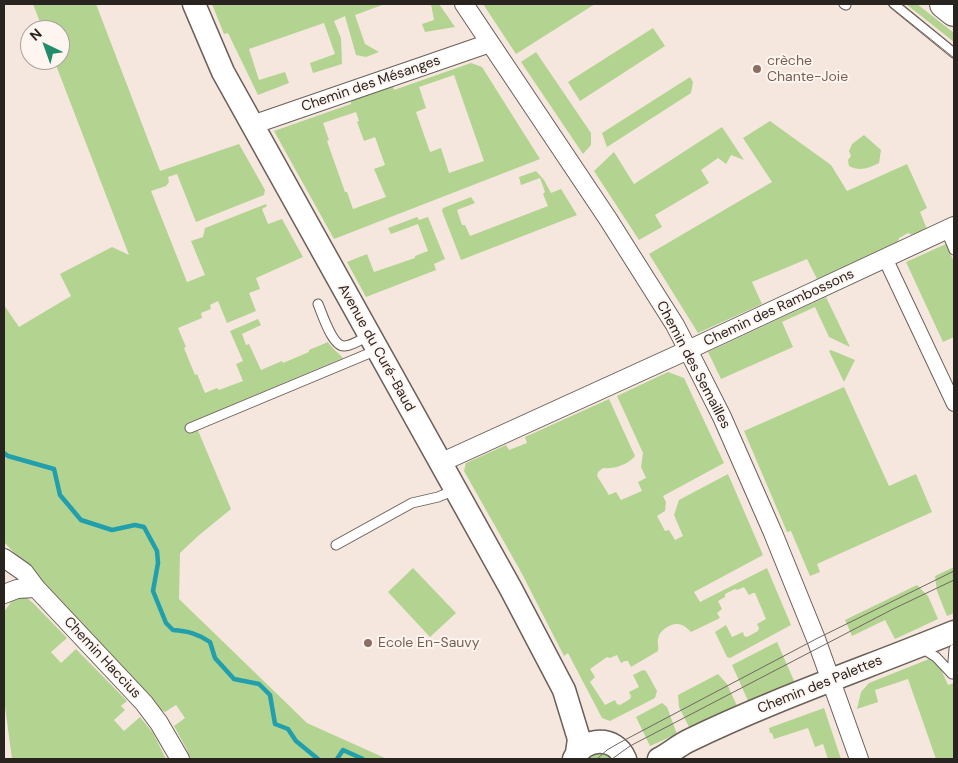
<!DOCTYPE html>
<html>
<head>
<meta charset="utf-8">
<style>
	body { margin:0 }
	#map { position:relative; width:958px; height:763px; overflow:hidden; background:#f5e7de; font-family:"DM Sans",sans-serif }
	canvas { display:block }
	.frame { position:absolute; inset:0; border:5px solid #2a2421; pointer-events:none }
	.north { position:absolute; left:20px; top:20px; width:50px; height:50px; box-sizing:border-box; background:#fef5f0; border:1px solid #a9a19d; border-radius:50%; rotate:318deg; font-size:14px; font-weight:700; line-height:20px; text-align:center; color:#2a2421 }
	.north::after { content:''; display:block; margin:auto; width:18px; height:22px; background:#228d6b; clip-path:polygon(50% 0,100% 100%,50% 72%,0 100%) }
</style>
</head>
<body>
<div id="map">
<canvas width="958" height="763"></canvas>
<div class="frame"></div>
<div class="north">N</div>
</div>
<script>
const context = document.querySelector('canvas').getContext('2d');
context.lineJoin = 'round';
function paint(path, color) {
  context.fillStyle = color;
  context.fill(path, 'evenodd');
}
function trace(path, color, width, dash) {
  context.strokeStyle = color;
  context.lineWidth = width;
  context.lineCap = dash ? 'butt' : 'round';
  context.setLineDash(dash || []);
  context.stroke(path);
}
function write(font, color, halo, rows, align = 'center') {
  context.font = font + ' "DM Sans",sans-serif';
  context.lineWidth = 4;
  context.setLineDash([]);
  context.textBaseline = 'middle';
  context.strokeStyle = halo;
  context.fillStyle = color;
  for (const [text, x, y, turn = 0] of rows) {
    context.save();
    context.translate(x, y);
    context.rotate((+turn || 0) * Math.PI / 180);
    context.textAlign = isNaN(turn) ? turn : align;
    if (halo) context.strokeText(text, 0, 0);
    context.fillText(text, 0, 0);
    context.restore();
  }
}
paint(new Path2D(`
	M33 4H96L160 171 239 144 265 190 264 195 196 222 177 174 168 177 169 182 166 186 151 191 187 282 205 275 191 241 203 237 205 228 266 204 267 206 262 209 268 224 282 219 303 257 256 278 260 289 249 293 256 311 227 323 218 301 210 305 211 309 201 313 202 318 178 328 186 347 184 348 195 375 197 374 205 393 217 388 219 390 243 381 236 364 243 361 230 331 258 319 261 325 242 334 246 345 249 344 261 370 282 361 283 363 309 352V350L328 342C332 349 338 352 343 358L194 421 231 509 198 536 180 553 179 599 307 723 387 759H190L187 750 174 726 185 718 176 705 165 712 159 709 132 677 4 542V305L19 327 71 296 60 274 112 247 129 255 54 60H60V30H43Z
	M212 4H385L355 15 365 44 379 52 366 57 356 55 345 16 334 21 341 38 342 64 313 73 310 63 335 54 324 23 249 49 259 80 285 72 289 83 258 95 228 33 224 34Z
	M431 4H439L455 27 425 32 422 24 434 20Z
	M483 4H595L516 54Z
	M906 4H917L954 33V42Z
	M653 28 665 46 580 101 568 82Z
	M536 52 591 133V145L583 154 521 62Z
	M471 63 482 67 540 159 334 239 274 131 351 104V98L392 83 394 90ZM454 75 484 161 449 173 441 148 430 152 416 112 426 108 419 87ZM356 112 359 121 357 122 364 141 375 137 385 165 374 169 386 197 353 209 347 192H345L327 141 329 140 323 123Z
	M690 77 693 82 691 93 607 147 602 133Z
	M770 121 831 165 847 191 907 164 927 208 920 212 927 229 912 235 908 233 899 238 898 242 817 279 807 259 752 282 762 304 698 333 649 254 772 182 743 138Z
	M722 127 744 160 731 155 726 164 718 158 701 170 709 183 655 215 662 227 639 240 594 171 614 152 634 184Z
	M864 135 881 150 879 163C869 168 860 172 849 166L848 160 851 156 849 151 852 144Z
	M536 171 544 180 551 193 561 189 577 215 461 260 442 211 443 208 471 197 475 203 457 210 462 225H465L470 236 548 206 543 194 545 192 540 178 521 185 519 177Z
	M417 217 419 220 428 217 445 259 434 264 436 270 366 297 347 262 367 254 374 272 415 258V256L428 251 418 224 391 234 388 228Z
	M946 244 954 262V337L943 342 906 262Z
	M826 297 850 347 829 337 815 307 782 322 793 347 721 379 708 352Z
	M831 350 855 360 844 382 829 351Z
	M668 372 684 378 724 463 663 496 666 502 665 511 657 516 665 531 669 530 675 540 683 536 674 515 679 500 728 474 763 555 694 592 700 602 767 568 791 625 730 658 727 657 715 632 726 625 732 637 743 632 744 636 747 637 758 631 759 628 757 624 766 619 755 593H753L749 595 744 587 737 590 735 589 725 594V597L718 601 722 609 717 613 720 618 691 632C687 628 683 624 677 624 669 624 659 631 658 639 657 643 659 647 658 651L631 667 628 661H625L621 663 617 655 610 658 607 657 590 669 595 677 590 682 605 705 615 700 617 704 620 705 630 699 631 696 629 692 639 687 633 675 643 670 646 671 657 691 655 698 610 721 602 718 568 653 564 656 521 572 464 471 466 463 506 445 509 450 527 443 525 437 609 399 635 456C628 465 614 469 603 468L598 472 597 476 609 495 616 492 621 500 642 491 638 482 646 478 641 467 643 453 617 396Z
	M844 387 889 486 916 474 932 512 817 564 820 572 810 576 791 531 787 532 744 431Z
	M954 567V613L947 616 937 591 935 576Z
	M413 568 456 613 430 637 388 592Z
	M917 585 928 596 938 619 895 639 885 620 852 636 845 620Z
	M19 598H27L33 603 67 638 51 652 61 663 76 649 127 701 121 706 125 710 114 720 124 731 140 717 153 733 166 759H12L4 699V612L11 602Z
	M777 642 795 683 749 703 732 665Z
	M929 659 940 667 948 685 954 683V759H936L908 679 875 690 878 702 857 709 861 692 869 683Z
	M718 674 727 684 738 708 690 729 679 707 678 695Z
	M662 703 667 707 677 734 650 746 636 717Z
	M824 708 841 759H828L823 744 815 747 808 728 774 739 772 733H770L769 728Z
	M605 752 615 759H585L590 754Z`), '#b3d391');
trace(new Path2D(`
	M4 453 8 456 54 469 60 495 81 520 112 530 135 525 144 527 157 551 158 563 153 591 166 623 173 630C188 631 198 634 210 642L215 658 234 679 259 684 270 695 275 724 288 729 296 741 318 759
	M337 759 343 750 363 759`), '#229fac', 4.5);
const service = new Path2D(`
	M844 4 846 5
	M894 4 954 53
	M946 231 954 250
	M318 304C322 313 332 346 344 346 352 346 362 339 369 335
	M190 428 377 350
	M336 545 412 503 438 497 455 490
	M920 647 936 657 952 674
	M952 674 954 649`);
const pedestrian = new Path2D(`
	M885 258 954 404`);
const minor = new Path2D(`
	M464 4 608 219 675 325 688 350 722 417 773 533 816 639 859 759
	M252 125 490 43
	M440 463 688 350 954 226
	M4 558 24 572 36 588
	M4 594 17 589 36 588 144 703 159 723 180 759`);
const tertiary = new Path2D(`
	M194 4 223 72 511 589 564 690 579 739 577 753
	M574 759C584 737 615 735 625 759
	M659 759C669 754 678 746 688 741 774 699 866 668 954 632`);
const primary = new Path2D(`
	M944 4 954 12`);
trace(service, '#6b5f58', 11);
trace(pedestrian, '#6b5f58', 16);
trace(minor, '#6b5f58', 20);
trace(tertiary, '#6b5f58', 25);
trace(primary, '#6b5f58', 30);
trace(service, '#fff', 9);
trace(pedestrian, '#fff', 14);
trace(minor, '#fff', 18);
trace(tertiary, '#fff', 22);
trace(primary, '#fff', 28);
trace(new Path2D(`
	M887 4 954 58
	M901 4 954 47
	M597 759 607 750 619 743 816 639 954 571
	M612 759 630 746 893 609 954 580`), '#706762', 1);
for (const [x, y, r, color] of [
	[757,69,5,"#8d6e63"],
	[368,643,5,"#8d6e63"]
]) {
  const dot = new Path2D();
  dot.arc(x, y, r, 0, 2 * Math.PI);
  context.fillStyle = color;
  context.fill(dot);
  trace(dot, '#fef5f0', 2);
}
write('14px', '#785e54', '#fef5f0', [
	["crèche",767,61],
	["Chante-Joie",767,77],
	["Ecole En-Sauvy",378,643]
], 'left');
write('14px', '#2a2421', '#fef5f0', [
	["Chemin des Mésanges",371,84,-19],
	["Chemin des Rambossons",779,308,-25],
	["Avenue du Curé-Baud",376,348,61],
	["Chemin des Semailles",693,365,62],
	["Chemin Haccius",102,658,47],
	["Chemin des Palettes",820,685,-22]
]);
</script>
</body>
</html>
